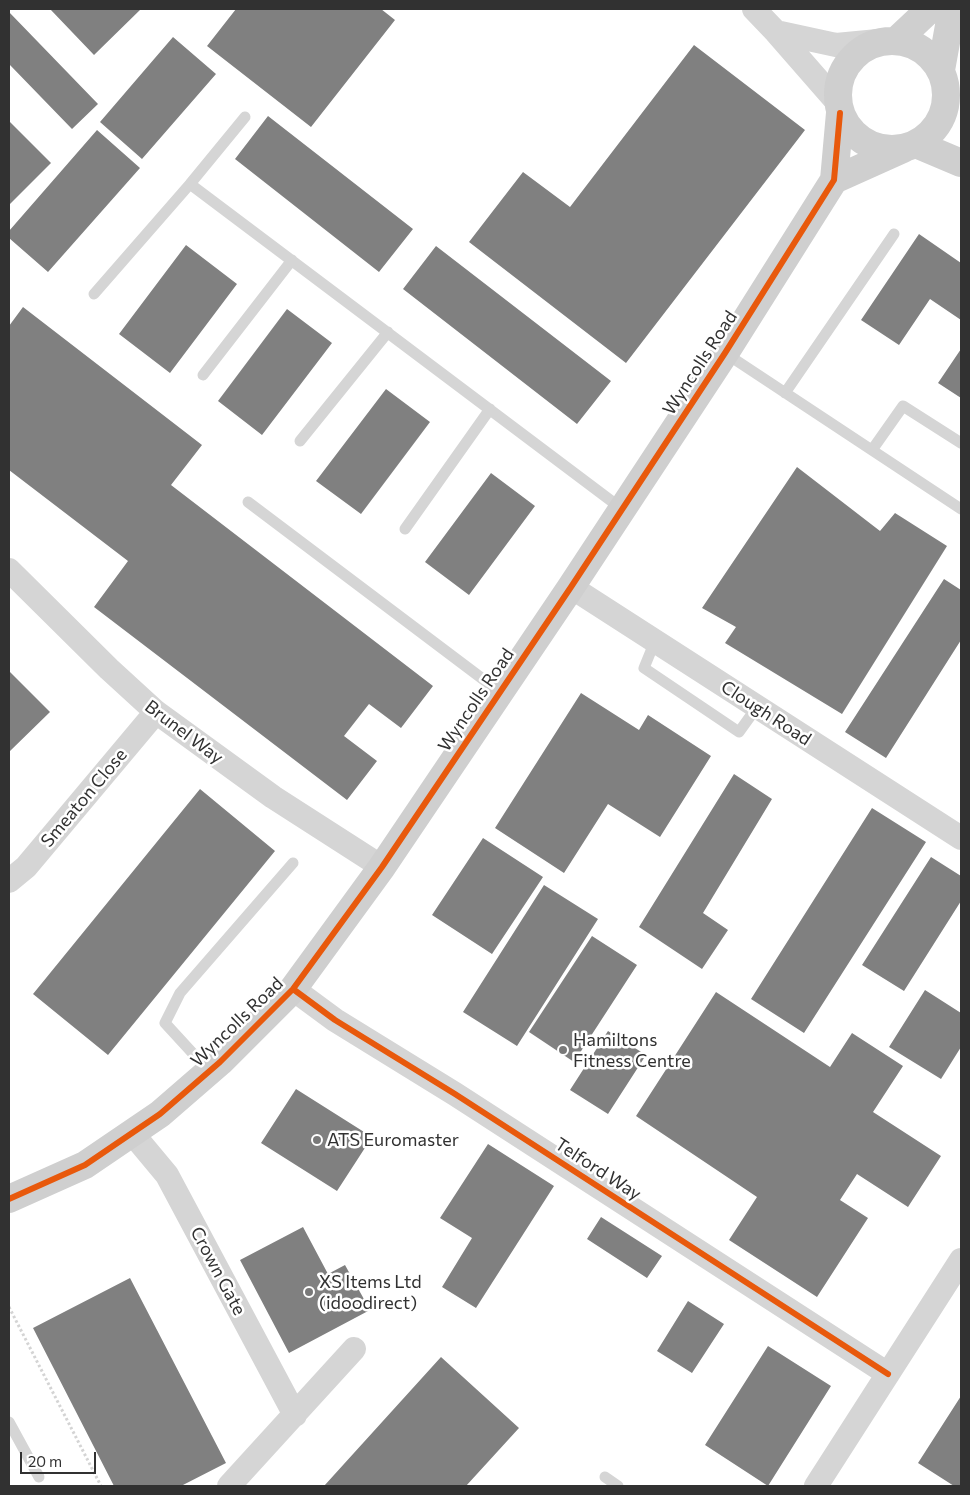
<!DOCTYPE html>
<html>
<head>
<meta charset="utf-8">
<style>
	body { margin:0 }
	#map { position:relative; width:970px; height:1495px; overflow:hidden; background:#fff; font-family:Commissioner,sans-serif }
	canvas { display:block }
	.frame { position:absolute; inset:0; border:10px solid #313131; pointer-events:none }
	.scale { position:absolute; left:20px; top:1452px; width:76px; height:22px; box-sizing:border-box; border:2px solid #313131; border-top:0; padding-left:6px; font-size:15px; line-height:18px; white-space:nowrap; color:#313131; -webkit-text-stroke:4px #fff; paint-order:stroke }
</style>
</head>
<body>
<div id="map">
<canvas width="970" height="1495"></canvas>
<div class="frame"></div>
<div class="scale">20 m</div>
</div>
<script>
const context = document.querySelector('canvas').getContext('2d');
context.lineJoin = 'round';
function paint(path, color) {
  context.fillStyle = color;
  context.fill(path, 'evenodd');
}
function trace(path, color, width, dash) {
  context.strokeStyle = color;
  context.lineWidth = width;
  context.lineCap = dash ? 'butt' : 'round';
  context.setLineDash(dash || []);
  context.stroke(path);
}
function write(font, color, halo, rows, align = 'center') {
  context.font = font + ' Commissioner,sans-serif';
  context.lineWidth = 5;
  context.setLineDash([]);
  context.textBaseline = 'middle';
  context.strokeStyle = halo;
  context.fillStyle = color;
  for (const [text, x, y, turn = 0] of rows) {
    context.save();
    context.translate(x, y);
    context.rotate((+turn || 0) * Math.PI / 180);
    context.textAlign = isNaN(turn) ? turn : align;
    if (halo) context.strokeText(text, 0, 0);
    context.fillText(text, 0, 0);
    context.restore();
  }
}
paint(new Path2D(`
	M50 9H141L94 55Z
	M236 9H381L395 20 311 127 207 46Z
	M9 12 98 104 72 129 9 64Z
	M173 37 216 74 142 159 100 122Z
	M694 45 805 130 626 363 469 242 523 172 570 207Z
	M268 116 413 229 379 272 235 159Z
	M9 121 51 163 9 205Z
	M97 130 140 168 48 272 9 238V231Z
	M919 234 961 263V320L930 299 899 345 861 320Z
	M186 245 237 284 170 373 119 334Z
	M436 246 611 381 577 424 403 289Z
	M23 307 202 445 171 485 433 686 401 728 369 704 344 736 377 761 347 800 94 607 128 561 9 470V326Z
	M287 309 332 343 262 435 218 401Z
	M961 349V398L938 383Z
	M386 389 430 422 361 514 316 481Z
	M797 467 880 531 895 513 947 546 842 714 725 643 736 627 702 608Z
	M491 473 535 506 469 595 425 562Z
	M944 579 961 590V640L886 758 845 732Z
	M9 671 50 712 9 752Z
	M581 693 639 730 648 715 711 756 660 837 608 804 564 873 495 828Z
	M734 774 772 799 703 913 728 930 702 969 639 927Z
	M200 789 275 851 108 1055 33 994Z
	M872 808 926 842 804 1033 751 999Z
	M483 838 543 877 492 954 432 915Z
	M931 857 961 876V901L904 991 862 965Z
	M544 885 598 919 517 1046 463 1012Z
	M592 936 637 965 574 1062 529 1032Z
	M925 990 961 1013V1047L941 1079 889 1047Z
	M716 992 830 1067 852 1033 903 1066 873 1112 941 1156 908 1207 857 1174 840 1200 868 1218 817 1297 729 1240 757 1197 636 1116Z
	M608 1031 646 1055 608 1114 570 1090Z
	M296 1089 372 1137 337 1191 261 1143Z
	M488 1144 554 1186 476 1308 442 1287 472 1238 440 1218Z
	M601 1217 662 1256 647 1278 587 1239Z
	M303 1227 328 1274 345 1265 370 1310 289 1353 240 1260Z
	M130 1278 226 1463 181 1486H114L33 1328Z
	M688 1301 724 1324 692 1373 657 1351Z
	M768 1346 831 1386 768 1486 705 1445Z
	M441 1357 519 1428 466 1486H324Z
	M961 1396V1486H954L918 1463Z`), '#808080');
trace(new Path2D(`
	M9 1307 101 1486`), '#d4d4d4', 3, [2.5, 2.5]);
trace(new Path2D(`
	M190 184 622 509
	M94 294 190 184 245 117
	M725 353 961 509
	M203 375 292 260
	M785 393 894 234
	M300 441 388 332
	M872 450 903 406 961 443
	M248 502 500 692
	M405 529 490 409
	M655 641 644 668 739 732 757 707
	M209 1071 165 1023 180 993 293 863
	M9 1422 39 1477
	M605 1477 618 1486`), '#d5d5d5', 11);
trace(new Path2D(`
	M754 9 776 32 838 103
	M776 32 836 45 878 41
	M9 570 109 669 156 712 273 797 382 867
	M571 587 961 838
	M9 881 26 867 156 712
	M293 989 335 1020 455 1094 888 1374
	M132 1133 167 1175 295 1415
	M229 1486 354 1349
	M816 1486 961 1260`), '#d5d5d5', 24);
trace(new Path2D(`
	M897 40 930 9
	M838 95a54 54 0 1 1 108 0a54 54 0 1 1-108 0Z
	M941 70 952 9
	M916 144 961 163
	M834 180 903 149
	M9 1199 85 1165 160 1114 220 1062 293 989 382 867 571 587 725 353 834 180 840 113`), '#cfcfcf', 28);
trace(new Path2D(`
	M293 989 335 1020 455 1094 888 1374
	M9 1199 85 1165 160 1114 220 1062 293 989 382 867 571 587 725 353 834 180 840 113`), '#e8590c', 6);
for (const [x, y, r, color] of [
	[563,1050,5,"#797979"],
	[317,1140,5,"#797979"],
	[309,1292,5,"#797979"]
]) {
  const dot = new Path2D();
  dot.arc(x, y, r, 0, 2 * Math.PI);
  context.fillStyle = color;
  context.fill(dot);
  trace(dot, '#fff', 2);
}
write('18px', '#313131', '#fff', [
	["Wyncolls Road",700,363,-57],
	["Wyncolls Road",476,700,-56],
	["Clough Road",766,713,33],
	["Brunel Way",184,732,37],
	["Smeaton Close",84,798,-50],
	["Wyncolls Road",237,1022,-44],
	["Telford Way",598,1169,33],
	["Crown Gate",218,1271,62]
]);
write('18px', '#313131', '#fff', [
	["Hamiltons",573,1040],
	["Fitness Centre",573,1061],
	["ATS Euromaster",327,1140],
	["XS Items Ltd",319,1282],
	["(idoodirect)",319,1303]
], 'left');
</script>
</body>
</html>
